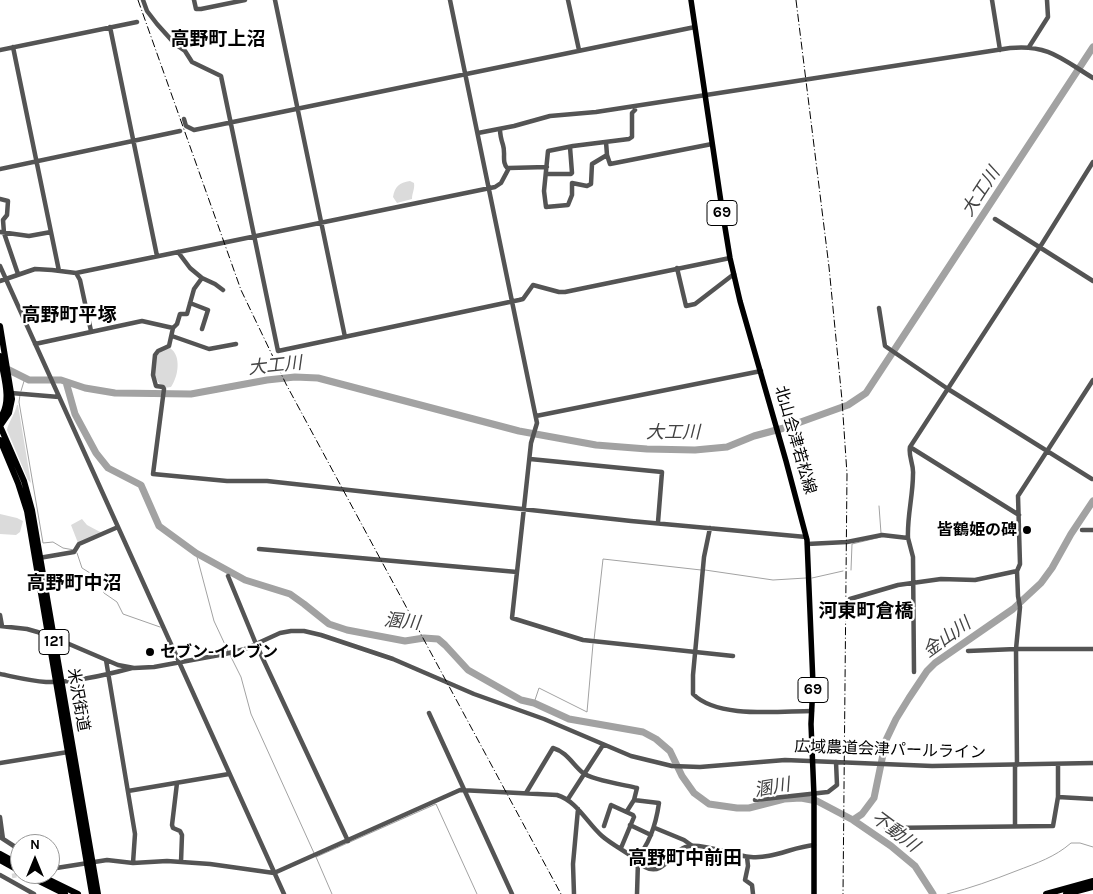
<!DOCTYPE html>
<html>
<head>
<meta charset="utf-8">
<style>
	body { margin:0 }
	#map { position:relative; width:1093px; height:894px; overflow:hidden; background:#fff; font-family:Karla,sans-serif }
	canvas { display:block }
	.north { position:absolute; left:10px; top:834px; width:50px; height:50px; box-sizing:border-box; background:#fff; border:1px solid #999; border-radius:50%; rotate:0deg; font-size:14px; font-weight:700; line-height:20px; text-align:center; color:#000 }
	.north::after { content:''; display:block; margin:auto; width:18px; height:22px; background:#000; clip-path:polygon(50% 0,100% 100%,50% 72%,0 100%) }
</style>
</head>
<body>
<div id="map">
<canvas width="1093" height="894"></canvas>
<div class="north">N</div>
</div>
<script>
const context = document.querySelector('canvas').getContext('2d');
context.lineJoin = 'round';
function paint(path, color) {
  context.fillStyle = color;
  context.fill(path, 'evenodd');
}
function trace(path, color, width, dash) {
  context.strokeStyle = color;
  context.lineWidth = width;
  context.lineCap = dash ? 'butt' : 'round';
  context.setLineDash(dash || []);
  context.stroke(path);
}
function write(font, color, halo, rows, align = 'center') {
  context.font = font + ' Karla,"Noto Sans JP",sans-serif';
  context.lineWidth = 4.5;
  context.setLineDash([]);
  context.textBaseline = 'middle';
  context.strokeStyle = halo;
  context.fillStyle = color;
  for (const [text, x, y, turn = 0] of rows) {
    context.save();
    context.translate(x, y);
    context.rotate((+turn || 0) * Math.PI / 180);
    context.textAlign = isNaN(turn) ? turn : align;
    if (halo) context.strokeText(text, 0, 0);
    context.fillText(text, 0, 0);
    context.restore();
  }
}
paint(new Path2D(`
	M410 181 414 183C415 189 412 193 412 199L397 203 393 197C395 186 399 183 410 181Z
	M170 348C182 356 178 377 171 387L164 388C149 376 147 351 170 348Z
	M17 405H18L31 483 28 480 7 430C8 423 15 414 17 405Z
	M0 514 17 518 23 521 20 532 16 535 0 534Z
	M82 519 87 525 102 533 78 543 71 525Z`), '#dbdbdb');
trace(new Path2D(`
	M21 391 25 378
	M20 395 19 402 43 543 53 542 63 548 74 550
	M879 506 881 533
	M77 553 82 568 106 583 103 589 104 593 117 602 123 614 160 627
	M196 553 214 621 228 651
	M705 570 773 580 806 578
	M851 570 852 544 881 537
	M812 578 843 571
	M594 640 603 559 701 570
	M230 655 241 677 251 714 314 853
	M534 703 539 688 587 712 593 644
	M316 857 332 894
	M316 857 436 804 477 894
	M947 894C971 888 993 880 1016 871 1037 863 1055 857 1071 843H1080L1093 847`), '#a2a2a2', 1);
trace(new Path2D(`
	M3 367 29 380H61L85 388 115 393 191 394 267 380 295 377 318 378 519 431 596 445 647 449 695 450 727 447 754 436 784 428 848 405 866 393 1093 47
	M66 382 75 414 96 453 108 468 141 485 159 526 196 553 245 580 290 594 304 604 329 624 347 630 405 641 424 638 438 639 445 645 468 670 521 700 534 703 569 719 643 732 656 739 670 751 682 776 694 793 709 804 737 808H749L784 799 801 798 817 801 853 820 891 846 915 866 933 894
	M853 820 862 814 874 798 886 740 896 719 909 698 927 671 935 663 1013 609 1041 583 1052 568 1071 534 1093 501`), '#a2a2a2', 7);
trace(new Path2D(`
	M12 876 24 874`), '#d9d9d9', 4.5, [4.5, 2]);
trace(new Path2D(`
	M143 0 147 11 157 24 175 44 185 51 192 62 221 76 278 351 519 300 523 299 533 285 559 292H565L730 258
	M194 0 196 9H201L245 0
	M275 0 345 337
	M450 0 537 423 531 443 512 618 583 640 733 656
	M568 0 579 50
	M992 0 1000 50
	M110 27 157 256
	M13 47 59 271
	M1029 47 1048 17 1047 0
	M0 50 137 22
	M184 119 186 126 194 130 695 27
	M500 129C500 135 501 139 503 145 506 154 501 162 508 169
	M478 133 514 126 550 116 596 112 1010 48C1048 44 1062 59 1093 78
	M606 142 607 155 610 164 712 144
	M607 155 592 164 591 184 587 186 572 183V195L568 205 546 207 544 191 548 151 573 146 629 139 632 137V113L635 110
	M0 169 180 131
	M547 174H571L572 173 570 147
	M0 199 8 201 7 215 3 220 4 233 18 274
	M995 219 1093 281
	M0 232 29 236 51 232
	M178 252 190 268 202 278 194 289 187 314H180L177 324 173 328 169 346 158 351 155 355 153 375 156 386 163 387 164 389 153 474 227 481H267L631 521 806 537
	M0 266 284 894
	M677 268 686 306 695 304 734 274
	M76 273 80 280 91 331
	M202 278 215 284 223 290
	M0 281 35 269 52 270 76 273 495 187 501 183 509 168 547 167
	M190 303 208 310 202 329
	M879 308 885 346 948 389 1092 479
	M172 336 209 349 236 344
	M35 344 142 321 173 328
	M11 393 59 397
	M536 416 761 371
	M910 447 1019 515
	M530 459 662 472 658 522
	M710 528 704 557 693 675V694C718 719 779 711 812 711
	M1082 530H1093
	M908 538C907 516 913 496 913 474 914 465 908 456 910 447L1040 247 1093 162
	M807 544 847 542 882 535 908 538 913 557 914 672
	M259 549 517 572
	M39 558 74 552 79 544 118 527
	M228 576 256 644 348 841
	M850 599 898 585 941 579 975 580 1017 571
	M0 615 2 626
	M0 626 27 629 48 635 118 665 134 668 154 667 225 654 245 649 280 633 291 631H304L321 635 393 659 474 694 544 719 631 756 672 766 700 767 785 760 932 766 1093 763
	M968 651 1016 649H1093
	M106 660 135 834 133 863
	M0 674C15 677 31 681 46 682 73 683 106 675 132 668
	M429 713 512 894
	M0 763 68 752
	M1015 765V826
	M1017 765 1016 649 1020 607 1018 596 1017 571 1020 564 1018 496 1093 380
	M177 783 172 825 173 828 180 831 182 835 181 862
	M128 791 229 774
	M526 793 553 748C567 752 573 765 583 773 592 780 625 785 637 788L634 800 627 811
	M1058 797 1093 799
	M568 799 603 745
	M634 800 659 803C656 824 650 844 636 859
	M755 800 828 792 837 785 836 762
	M0 817 3 839
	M630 825 651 835
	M604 826 611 805 633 815 634 817 621 848
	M655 828 684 840 691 845
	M886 828 1053 826 1058 797V764
	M0 837 20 850
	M747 857 748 866 745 880 752 885 753 894
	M50 869 107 860 133 863 167 861 210 864 274 873 460 790 557 795C577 801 587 823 602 836 610 843 621 849 630 855 636 859 640 864 645 867 665 878 673 847 690 846 707 844 733 856 751 857 772 859 793 847 814 845
	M0 875 34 894
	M574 894 573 864 578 809
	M637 894 638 861`), '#545454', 4.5);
trace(new Path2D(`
	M691 0 722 209 730 258 740 301 786 461 807 540 813 684 811 724 814 796V894`), '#000', 5.5);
trace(new Path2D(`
	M0 326 12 399 9 413 0 426
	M0 356C3 374 13 402 0 418
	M0 426 24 481 32 510 98 894
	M0 440 18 483 27 511 92 894
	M0 854 20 865
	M0 860 20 871
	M25 874 65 894
	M37 874 78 894
	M1046 894 1093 881
	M1066 894 1093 887`), '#000', 6);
trace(new Path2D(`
	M138 0 241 290 286 384 561 894
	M796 0 829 267 842 400 847 474 843 894`), '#000', 1, [8, 2.5, 1, 2.5]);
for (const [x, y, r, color] of [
	[1027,530,5,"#000"],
	[150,652,5,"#000"]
]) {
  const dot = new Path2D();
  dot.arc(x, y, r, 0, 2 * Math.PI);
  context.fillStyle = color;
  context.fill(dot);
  trace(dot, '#fff', 2);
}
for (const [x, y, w] of [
	[722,213,30],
	[54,642,30],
	[813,690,30]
]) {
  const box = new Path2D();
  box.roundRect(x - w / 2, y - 12.5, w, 25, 4);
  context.fillStyle = '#fff';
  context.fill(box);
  trace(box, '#000', 1);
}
write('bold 15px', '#000', null, [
	["69",722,213],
	["121",54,642],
	["69",813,690]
]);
write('16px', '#000', '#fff', [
	["北山会津若松線",795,440,74],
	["米沢街道",78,700,80],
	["広域農道会津パールライン",890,750,2]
]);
write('bold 16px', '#000', '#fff', [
	["皆鶴姫の碑",1017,530],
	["セブン-イレブン",160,652,"left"]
], 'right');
write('italic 18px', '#434343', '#fff', [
	["大工川",981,192,-57],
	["大工川",275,366,-6],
	["大工川",673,433],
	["溷川",402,622,6],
	["金山川",947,638,-36],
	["溷川",772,788,-10],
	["不動川",895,832,37]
]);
write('bold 19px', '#000', '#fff', [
	["高野町上沼",218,40],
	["高野町平塚",69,316],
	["高野町中沼",74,584],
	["河東町倉橋",866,612],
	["高野町中前田",685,859]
]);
</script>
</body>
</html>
